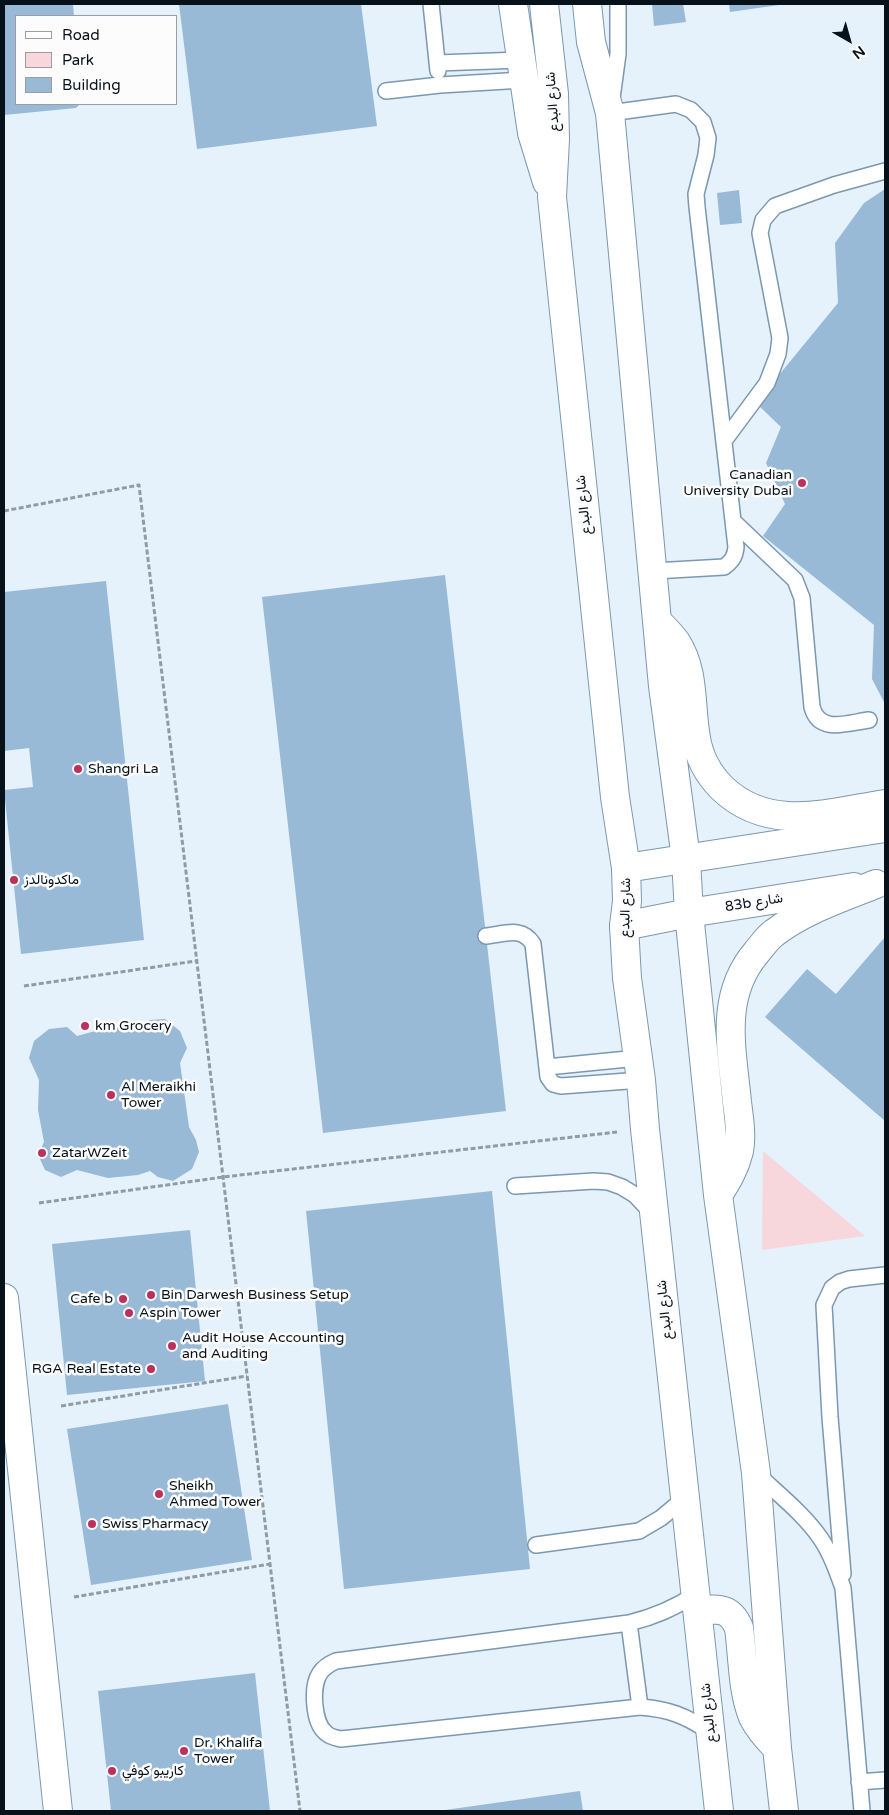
<!DOCTYPE html>
<html>
<head>
<meta charset="utf-8">
<style>
	body { margin:0 }
	#map { position:relative; width:889px; height:1815px; overflow:hidden; background:#e5f1fb; font-family:"Varela Round",sans-serif }
	canvas { display:block }
	.frame { position:absolute; inset:0; border:5px solid #061119; pointer-events:none }
	.legend { position:absolute; left:15px; top:15px; width:162px; height:90px; box-sizing:border-box; background:#fcfcfc; border:1px solid #9a9ea1; margin:0; padding:6px 9px; list-style:none; font-size:15px; color:#061119 }
	.legend li { display:flex; align-items:center; gap:10px; height:25px }
	.legend b { width:25px; border:1px solid #9a9ea1 }
	.north { position:absolute; left:824px; top:15px; width:50px; height:50px; -webkit-text-stroke:4px #fcfcfc; paint-order:stroke; rotate:142deg; font-size:14px; font-weight:700; line-height:20px; text-align:center; color:#061119 }
	.north::after { content:''; display:block; margin:auto; width:18px; height:22px; background:#061119; clip-path:polygon(50% 0,100% 100%,50% 72%,0 100%) }
</style>
</head>
<body>
<div id="map">
<canvas width="889" height="1815"></canvas>
<div class="frame"></div>
<ul class="legend">
<li><b style="height:6px;background:#fff"></b>Road</li>
<li><b style="height:14px;background:#f8d7dc"></b>Park</li>
<li><b style="height:14px;background:#98bad7"></b>Building</li>
</ul>
<div class="north">N</div>
</div>
<script>
const context = document.querySelector('canvas').getContext('2d');
context.lineJoin = 'round';
function paint(path, color) {
  context.fillStyle = color;
  context.fill(path, 'evenodd');
}
function trace(path, color, width, dash) {
  context.strokeStyle = color;
  context.lineWidth = width;
  context.lineCap = dash ? 'butt' : 'round';
  context.setLineDash(dash || []);
  context.stroke(path);
}
function write(font, color, halo, rows, align = 'center') {
  context.font = font + ' "Varela Round",Vazirmatn,sans-serif';
  context.lineWidth = 5;
  context.setLineDash([]);
  context.textBaseline = 'middle';
  context.strokeStyle = halo;
  context.fillStyle = color;
  for (const [text, x, y, turn = 0] of rows) {
    context.save();
    context.translate(x, y);
    context.rotate((+turn || 0) * Math.PI / 180);
    context.textAlign = isNaN(turn) ? turn : align;
    if (halo) context.strokeText(text, 0, 0);
    context.fillText(text, 0, 0);
    context.restore();
  }
}
paint(new Path2D(`
	M763 1151 865 1236 762 1250Z`), '#f8d7dc');
paint(new Path2D(`
	M4 4H73L74 16H16V104H80L76 108 4 115Z
	M179 4H361L377 126 197 149Z
	M652 4H683L686 22 654 26Z
	M729 4H779V5L730 12Z
	M885 189V704L872 679 874 625 763 536 785 504 766 463 781 427 756 403 838 303 835 243 864 203Z
	M739 190 742 223 720 225 717 193Z
	M445 575 506 1111 323 1133 262 597Z
	M106 581 144 940 21 954 4 790 33 787 29 748 4 751V592Z
	M885 937V1121L765 1017 807 969 836 994Z
	M165 1019 180 1031 187 1048 180 1063 189 1127 196 1140 199 1152 192 1169 173 1181 158 1177 150 1171 138 1175 108 1178 77 1170 61 1177 45 1170 38 1155 44 1142 38 1110 39 1080 29 1058 34 1041 49 1029 67 1027 77 1036 110 1027H136L150 1020Z
	M492 1191 530 1569 344 1589 306 1211Z
	M190 1230 205 1381 67 1395 52 1244Z
	M228 1404 252 1560 91 1585 67 1429Z
	M255 1673 270 1811H111L98 1691Z
	M580 1791 583 1811H445V1810Z`), '#98bad7');
const lane = new Path2D(`
	M431 4 438 71
	M618 4V54L610 113 676 104 691 110 703 122 708 138 706 155 696 194 697 207 736 547C735 557 732 561 724 567L654 571
	M437 63 521 60
	M386 91 440 85 523 80
	M724 441 767 383 778 354 780 338 760 233 763 220 775 206 834 185 885 171
	M733 521 795 580 802 598 812 707C819 734 847 723 869 720
	M486 936C505 934 522 926 533 944L548 1077 553 1084 561 1086 641 1080
	M547 1067 638 1058
	M515 1186 594 1181 608 1182 622 1187 635 1195 652 1213
	M756 1473C778 1494 804 1514 821 1539 831 1554 837 1571 843 1588L862 1811
	M536 1545 639 1531 661 1518 685 1498
	M843 1574 830 1417 824 1305 832 1288 840 1282 849 1279 885 1275
	M696 1594C675 1608 654 1617 629 1623L336 1661C329 1664 324 1667 320 1673 311 1686 313 1723 326 1733 330 1737 336 1738 341 1739L640 1707C669 1709 686 1716 710 1732
	M629 1623 640 1707
	M859 1782 885 1780`);
const street = new Path2D(`
	M626 868 885 828
	M624 926 689 913 854 887`);
const secondary = new Path2D(`
	M513 4 532 133 547 182
	M544 4 554 94 555 139 552 197 615 797 626 868 627 901 624 926 627 978 641 1080 645 1129 719 1811
	M587 4 591 42 610 113 663 686 686 859 689 913 718 1195 756 1473 777 1748 784 1811
	M658 622C664 628 671 635 676 642 695 671 690 705 696 738 699 757 709 775 722 788 769 833 828 813 885 804
	M718 1195C727 1181 735 1168 739 1151 742 1135 739 1118 737 1102 732 1049 719 997 756 953 762 946 767 938 774 933 804 910 841 898 876 884
	M4 1298 58 1811
	M698 1610C719 1609 730 1607 739 1628 743 1657 742 1690 753 1717 759 1729 768 1739 777 1748`);
trace(lane, '#7b98b0', 18);
trace(street, '#7b98b0', 30);
trace(secondary, '#7b98b0', 30);
trace(new Path2D(`
	M4 511 139 485 300 1811
	M24 986 196 961
	M39 1203 223 1177 617 1132
	M61 1406 247 1376
	M74 1597 270 1564`), '#909ca5', 3, [5, 2.5]);
trace(lane, '#fff', 15);
trace(street, '#fff', 28);
trace(secondary, '#fff', 28);
for (const [x, y, r, color] of [
	[802,483,5,"#bd2f5d"],
	[78,769,5,"#bd2f5d"],
	[14,880,5,"#bd2f5d"],
	[85,1026,5,"#bd2f5d"],
	[111,1095,5,"#bd2f5d"],
	[42,1153,5,"#bd2f5d"],
	[151,1295,5,"#bd2f5d"],
	[123,1299,5,"#bd2f5d"],
	[129,1313,5,"#bd2f5d"],
	[172,1346,5,"#bd2f5d"],
	[151,1369,5,"#bd2f5d"],
	[159,1494,5,"#bd2f5d"],
	[92,1524,5,"#bd2f5d"],
	[184,1751,5,"#bd2f5d"],
	[112,1771,5,"#bd2f5d"]
]) {
  const dot = new Path2D();
  dot.arc(x, y, r, 0, 2 * Math.PI);
  context.fillStyle = color;
  context.fill(dot);
  trace(dot, '#fcfcfc', 2);
}
write('14px', '#061119', '#fcfcfc', [
	["شارع البدع",553,102,-94],
	["شارع البدع",584,505,-96],
	["83b شارع",754,903,-9],
	["شارع البدع",626,908,-89],
	["شارع البدع",665,1310,-96],
	["شارع البدع",709,1713,-96]
]);
write('14px', '#061119', '#fcfcfc', [
	["Canadian",792,475,"right"],
	["University Dubai",792,491,"right"],
	["Shangri La",88,769],
	["ماكدونالدز",24,880],
	["km Grocery",95,1026],
	["Al Meraikhi",121,1087],
	["Tower",121,1103],
	["ZatarWZeit",52,1153],
	["Bin Darwesh Business Setup",161,1295],
	["Cafe b",113,1299,"right"],
	["Aspin Tower",139,1313],
	["Audit House Accounting",182,1338],
	["and Auditing",182,1354],
	["RGA Real Estate",141,1369,"right"],
	["Sheikh",169,1486],
	["Ahmed Tower",169,1502],
	["Swiss Pharmacy",102,1524],
	["Dr. Khalifa",194,1743],
	["Tower",194,1759],
	["كاريبو كوفي",122,1771]
], 'left');
</script>
</body>
</html>
